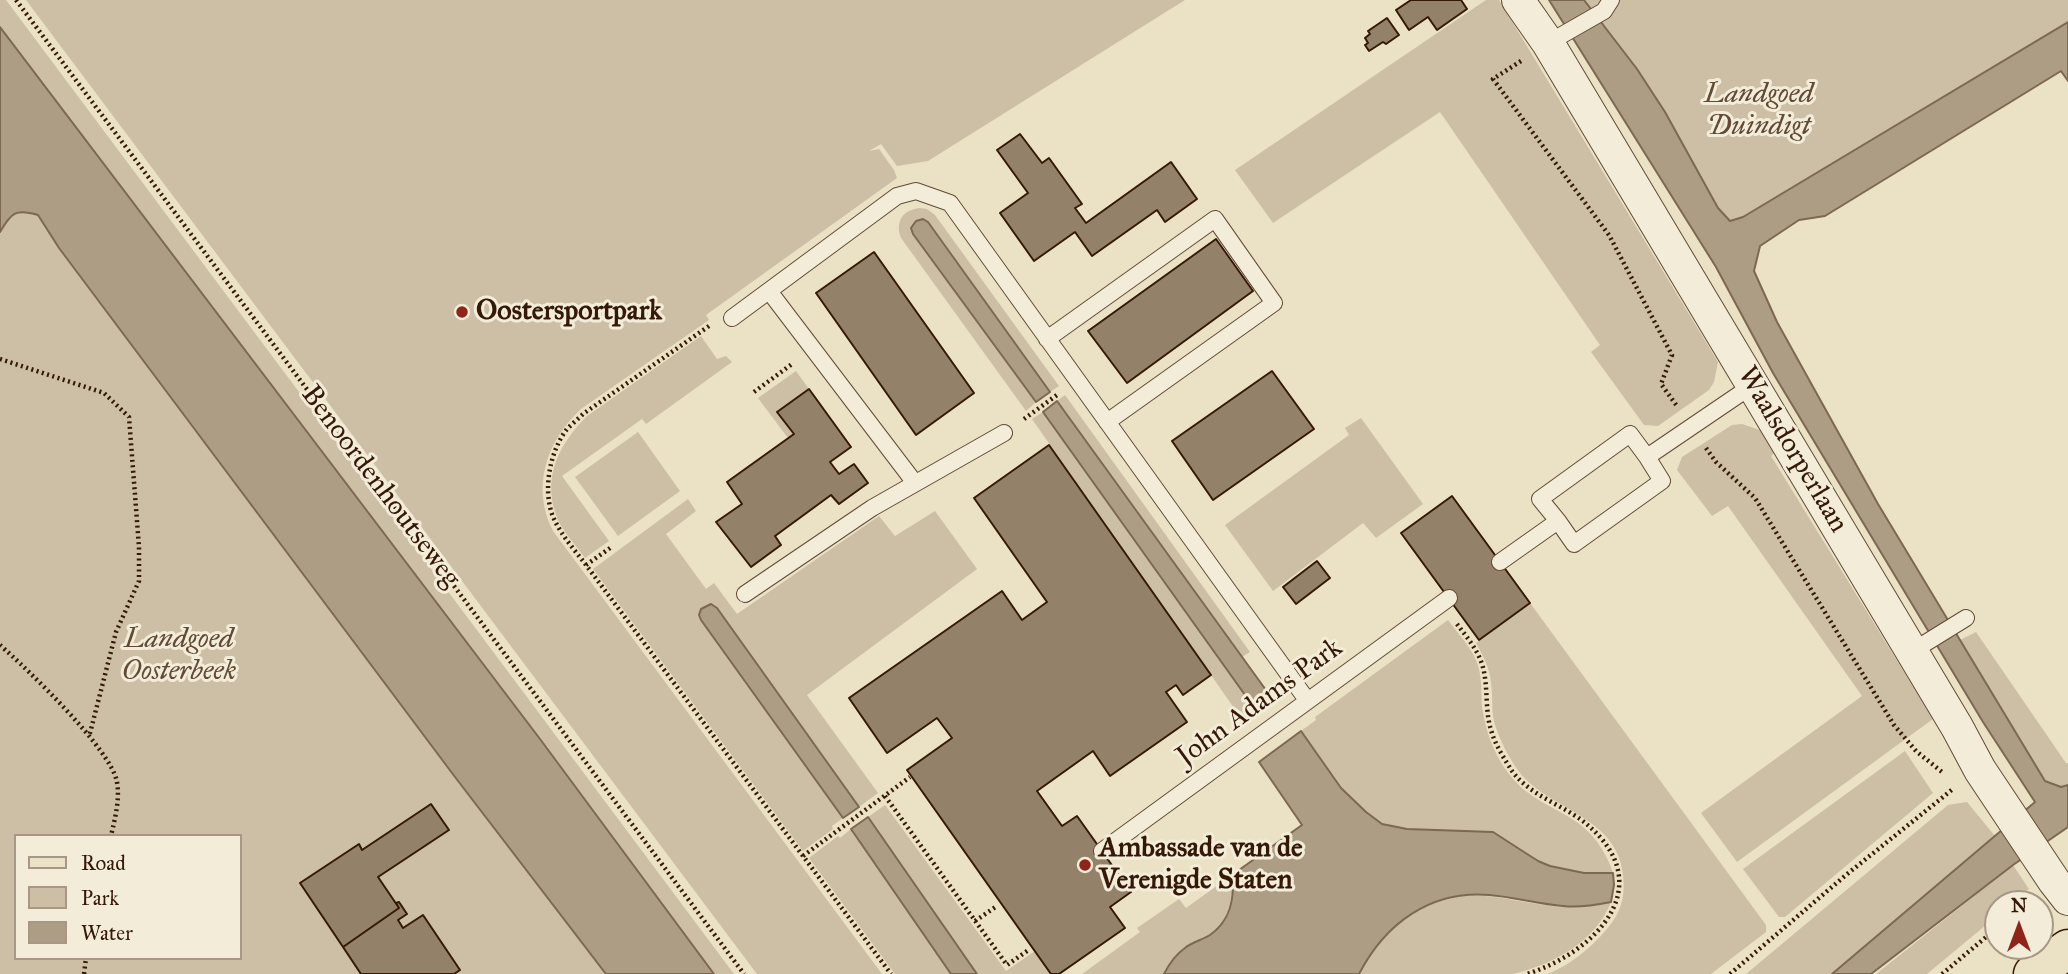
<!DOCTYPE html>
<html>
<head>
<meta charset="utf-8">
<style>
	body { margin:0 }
	#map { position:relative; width:2068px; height:974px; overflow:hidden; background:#ebe1c5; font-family:"IM FELL Great Primer",serif }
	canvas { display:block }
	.legend { position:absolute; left:14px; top:834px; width:228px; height:126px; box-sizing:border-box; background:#f2ecd9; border:2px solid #a69885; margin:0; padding:9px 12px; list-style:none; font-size:21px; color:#351907 }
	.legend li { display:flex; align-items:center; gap:14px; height:35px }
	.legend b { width:35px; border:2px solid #a69885 }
	.north { position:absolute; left:1984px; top:890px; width:70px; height:70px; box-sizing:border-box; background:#f2ecd9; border:2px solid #a69885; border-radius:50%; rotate:0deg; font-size:19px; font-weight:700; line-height:28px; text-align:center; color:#351907 }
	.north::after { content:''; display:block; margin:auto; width:24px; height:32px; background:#8f2418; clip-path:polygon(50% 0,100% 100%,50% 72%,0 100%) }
</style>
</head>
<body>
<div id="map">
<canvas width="2068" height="974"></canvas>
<ul class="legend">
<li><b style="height:9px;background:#ebe1c5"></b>Road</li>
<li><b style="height:19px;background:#ccbfa5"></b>Park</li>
<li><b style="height:19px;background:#ad9d84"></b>Water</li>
</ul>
<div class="north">N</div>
</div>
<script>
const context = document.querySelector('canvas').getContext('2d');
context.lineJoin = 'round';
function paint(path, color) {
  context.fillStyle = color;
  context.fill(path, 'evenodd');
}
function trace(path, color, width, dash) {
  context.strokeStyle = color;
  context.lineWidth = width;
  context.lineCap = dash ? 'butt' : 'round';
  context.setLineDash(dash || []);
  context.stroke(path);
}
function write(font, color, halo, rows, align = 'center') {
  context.font = font + ' "IM FELL Great Primer",serif';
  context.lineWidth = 6;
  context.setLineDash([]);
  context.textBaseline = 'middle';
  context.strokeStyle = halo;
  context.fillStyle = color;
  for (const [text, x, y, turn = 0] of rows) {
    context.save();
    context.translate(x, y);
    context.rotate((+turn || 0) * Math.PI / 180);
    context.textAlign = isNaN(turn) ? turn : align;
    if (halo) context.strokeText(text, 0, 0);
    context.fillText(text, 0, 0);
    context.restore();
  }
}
paint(new Path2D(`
	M0 0H6L734 974H714L540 739 0 27Z
	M26 0H1185L928 161 897 166 881 144 869 151 879 149 894 170 897 178 706 315 709 320 581 409C546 441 531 488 553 531L882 974H757Z
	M1486 0H1499L1718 362 1714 382 1709 390 1658 426 1644 425 1591 352 1600 345 1440 112 1273 223 1235 170Z
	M1559 0H2068V49L1723 265Z
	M0 142 649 974H0ZM16 836H240V958H16Z
	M920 208 927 209 935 215 1059 386 1050 392 929 222 916 221 911 228 913 234 1036 402 1026 411 901 238C895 222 902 210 920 208Z
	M701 336 717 359 726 356 732 362 646 424 642 419 562 476 609 541 585 558C575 544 560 529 555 512 543 474 561 442 587 416Z
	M796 371 809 389 777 411 794 434 788 438 758 398Z
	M1065 395 1250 652 1242 657 1057 401Z
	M1043 412 1255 709 1241 718 1032 419Z
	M1361 418 1423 504 1376 538 1363 523 1273 591 1225 525 1349 435 1345 428Z
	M1742 424 1763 431 1776 451 1771 456 1933 719 1737 862 1701 813 1862 696 1728 506 1712 516 1677 470 1682 457 1732 425Z
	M638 432 680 491 618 536 575 477Z
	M688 499 696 511 666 534 706 589 714 583 737 614 879 516 895 536 935 511 977 569 807 695 878 793 859 807 717 608 699 615 701 620 843 818 832 826 833 829 803 851 593 569Z
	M1530 603 1766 925V932L1711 974H1547C1572 965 1598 942 1613 921 1623 906 1625 892 1623 875 1618 817 1550 810 1520 773 1510 760 1500 741 1495 725 1491 712 1493 696 1491 683 1490 668 1483 656 1476 643Z
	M1448 620C1459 635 1475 651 1479 669 1482 681 1481 695 1482 707 1486 734 1496 760 1514 780 1529 798 1552 806 1572 819 1592 831 1606 851 1613 873H1584L1550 866 1538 861 1493 832 1407 829 1382 824 1366 812 1341 788 1301 731 1316 720 1315 717Z
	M1976 632 2066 763H2068V785L2061 787 2045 781 1960 640Z
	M1905 751 1933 793 1785 917H1779L1743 869Z
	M1967 802 1995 836 1832 974H1746L1948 805Z
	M885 805 1006 971 1035 951 1051 974H977L868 817Z
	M851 829 951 974H895L809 858 838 836 840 838Z
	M2013 865 2029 889 2011 904H1998V915L1927 974H1876Z
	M1232 875C1235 898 1230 921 1210 935 1203 939 1196 941 1189 945 1179 951 1170 963 1164 974H1082L1140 932 1137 928 1179 899 1186 908Z
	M1467 895C1502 895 1534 906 1567 907 1582 907 1597 904 1611 902 1595 942 1554 964 1513 974H1359C1372 948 1396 917 1424 906 1438 901 1453 898 1467 895Z`), '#ccbfa5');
const water = new Path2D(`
	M1549 0H1584L1637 69 1665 112 1718 208 1730 221 1743 217 2068 22V81L2061 71 1825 216 1799 220 1760 246 1754 271 1777 322 1878 504 2045 781 2061 787 2068 785V827L2013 865 1871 974H1832L2035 802 1983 722 1773 373 1716 267Z
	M0 27 540 739 714 974H606L455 777 59 248 38 215C15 208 12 213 0 232Z
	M923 219 928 222 1050 392 1036 402 913 234 911 228 916 221Z
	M1057 401 1271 697 1255 709 1043 412Z
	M711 604 717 608 859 807 843 818 701 620 699 615 701 609Z
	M1301 731 1341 788 1366 812 1382 824 1407 829 1493 832 1538 861 1550 866 1584 873H1613L1614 885 1611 902C1596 905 1579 908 1563 906 1538 904 1514 897 1489 895 1430 890 1385 924 1359 974H1164C1169 964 1175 955 1185 948 1192 942 1202 940 1210 935 1230 921 1235 898 1232 875L1302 825 1259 762Z
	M868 817 977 974H951L851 829Z`);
paint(water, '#ad9d84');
trace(water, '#7d6852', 2);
const building = new Path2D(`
	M1411 0H1461L1467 9 1437 30 1428 17 1409 30 1396 10Z
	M1387 18 1399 35 1386 44 1383 42 1369 51 1365 45 1368 43 1365 38 1370 34 1368 31Z
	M1020 134 1042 163 1049 158 1082 204 1075 208 1086 223 1171 162 1197 199 1165 222 1157 210 1092 256 1075 232 1034 261 1000 213 1028 193 997 150Z
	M1216 239 1253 291 1127 383 1088 331Z
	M874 252 974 393 916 435 816 293Z
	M1272 371 1314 429 1213 500 1172 441Z
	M809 389 851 447 830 462 839 474 854 464 868 483 839 504 831 495 775 536 781 545 751 567 716 522 742 504 727 482 794 434 777 412Z
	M1049 445 1211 675 1183 695 1176 685 1166 692 1187 722 1110 776 1093 751 1037 791 1062 826 1077 816 1131 892 1110 907 1125 928 1059 974H1051L907 770 952 738 937 718 887 753 849 698 1002 591 1022 620 1047 602 974 498Z
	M1452 496 1530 603 1479 640 1401 533Z
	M1317 561 1330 578 1296 604 1283 587Z
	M431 804 449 830 378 877 399 908 343 947 300 883 359 844 362 850Z
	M399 902 407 914 398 920 403 928 423 915 460 970 454 974H361L343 947 399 908 396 903Z`);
paint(building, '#94816a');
trace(building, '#351907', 2);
const service = new Path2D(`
	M1548 43 1604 11 1611 0
	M769 291 915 483
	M732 318 897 196 916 191 950 203 1307 700
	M1047 339 1215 219 1274 303 1107 422
	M1558 521 1574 544 1662 481 1647 457
	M1500 562 1558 521 1540 499 1630 434 1647 457 1753 385
	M745 594 872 508 1004 433
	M1911 652 1966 618
	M1102 851 1449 598`);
const minor = new Path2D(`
	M1518 0 1548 43 1957 727 1980 770 2054 881 2068 899`);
const primary = new Path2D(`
	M2033 974 2068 949`);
trace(service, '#624b36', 18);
trace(minor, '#624b36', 34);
trace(primary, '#351907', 41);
trace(new Path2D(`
	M16 0 744 974
	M1521 61 1493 79 1609 235 1672 355 1661 384 1677 406
	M709 326 583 414C578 419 572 424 567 429 550 451 543 488 552 514 559 533 574 549 586 565L891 974
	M0 359 104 393 129 417 139 547V581L116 632 89 737
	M754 392 792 364
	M1024 419 1057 395
	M1706 448 1716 462 1755 498 1894 725 1916 751 1942 772
	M586 565 613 546
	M1457 624C1466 636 1477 649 1482 664 1489 686 1484 711 1492 733 1496 746 1505 760 1512 771 1532 798 1566 805 1590 827 1659 889 1593 953 1527 974
	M0 645C27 669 111 749 117 782 120 800 115 818 111 836
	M885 796 1007 965 1030 949
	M803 856 910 777
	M975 921 997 906
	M84 974 86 958
	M1730 974 1846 875 1953 789
	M1942 974 1998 927`), '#351907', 4.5, [2, 3.5]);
trace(service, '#f2ecd9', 16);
trace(minor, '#f2ecd9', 32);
trace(primary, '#ebe1c5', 38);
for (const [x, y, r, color] of [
	[462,312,7,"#8f2418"],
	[1085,865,7,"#8f2418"]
]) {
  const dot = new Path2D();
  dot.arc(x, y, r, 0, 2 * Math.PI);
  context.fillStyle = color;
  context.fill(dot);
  trace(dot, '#f2ecd9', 2.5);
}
write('italic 28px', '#624b36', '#f2ecd9', [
	["Landgoed",1759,95],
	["Duindigt",1759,127],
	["Landgoed",179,640],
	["Oosterbeek",179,672]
]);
write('bold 28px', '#351907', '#f2ecd9', [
	["Oostersportpark",476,312],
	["Ambassade van de",1099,849],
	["Verenigde Staten",1099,881]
], 'left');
write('28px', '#351907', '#f2ecd9', [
	["Waalsdorperlaan",1792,450,59],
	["Benoordenhoutseweg",380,487,53],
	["John Adams Park",1260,703,-36]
]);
</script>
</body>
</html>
